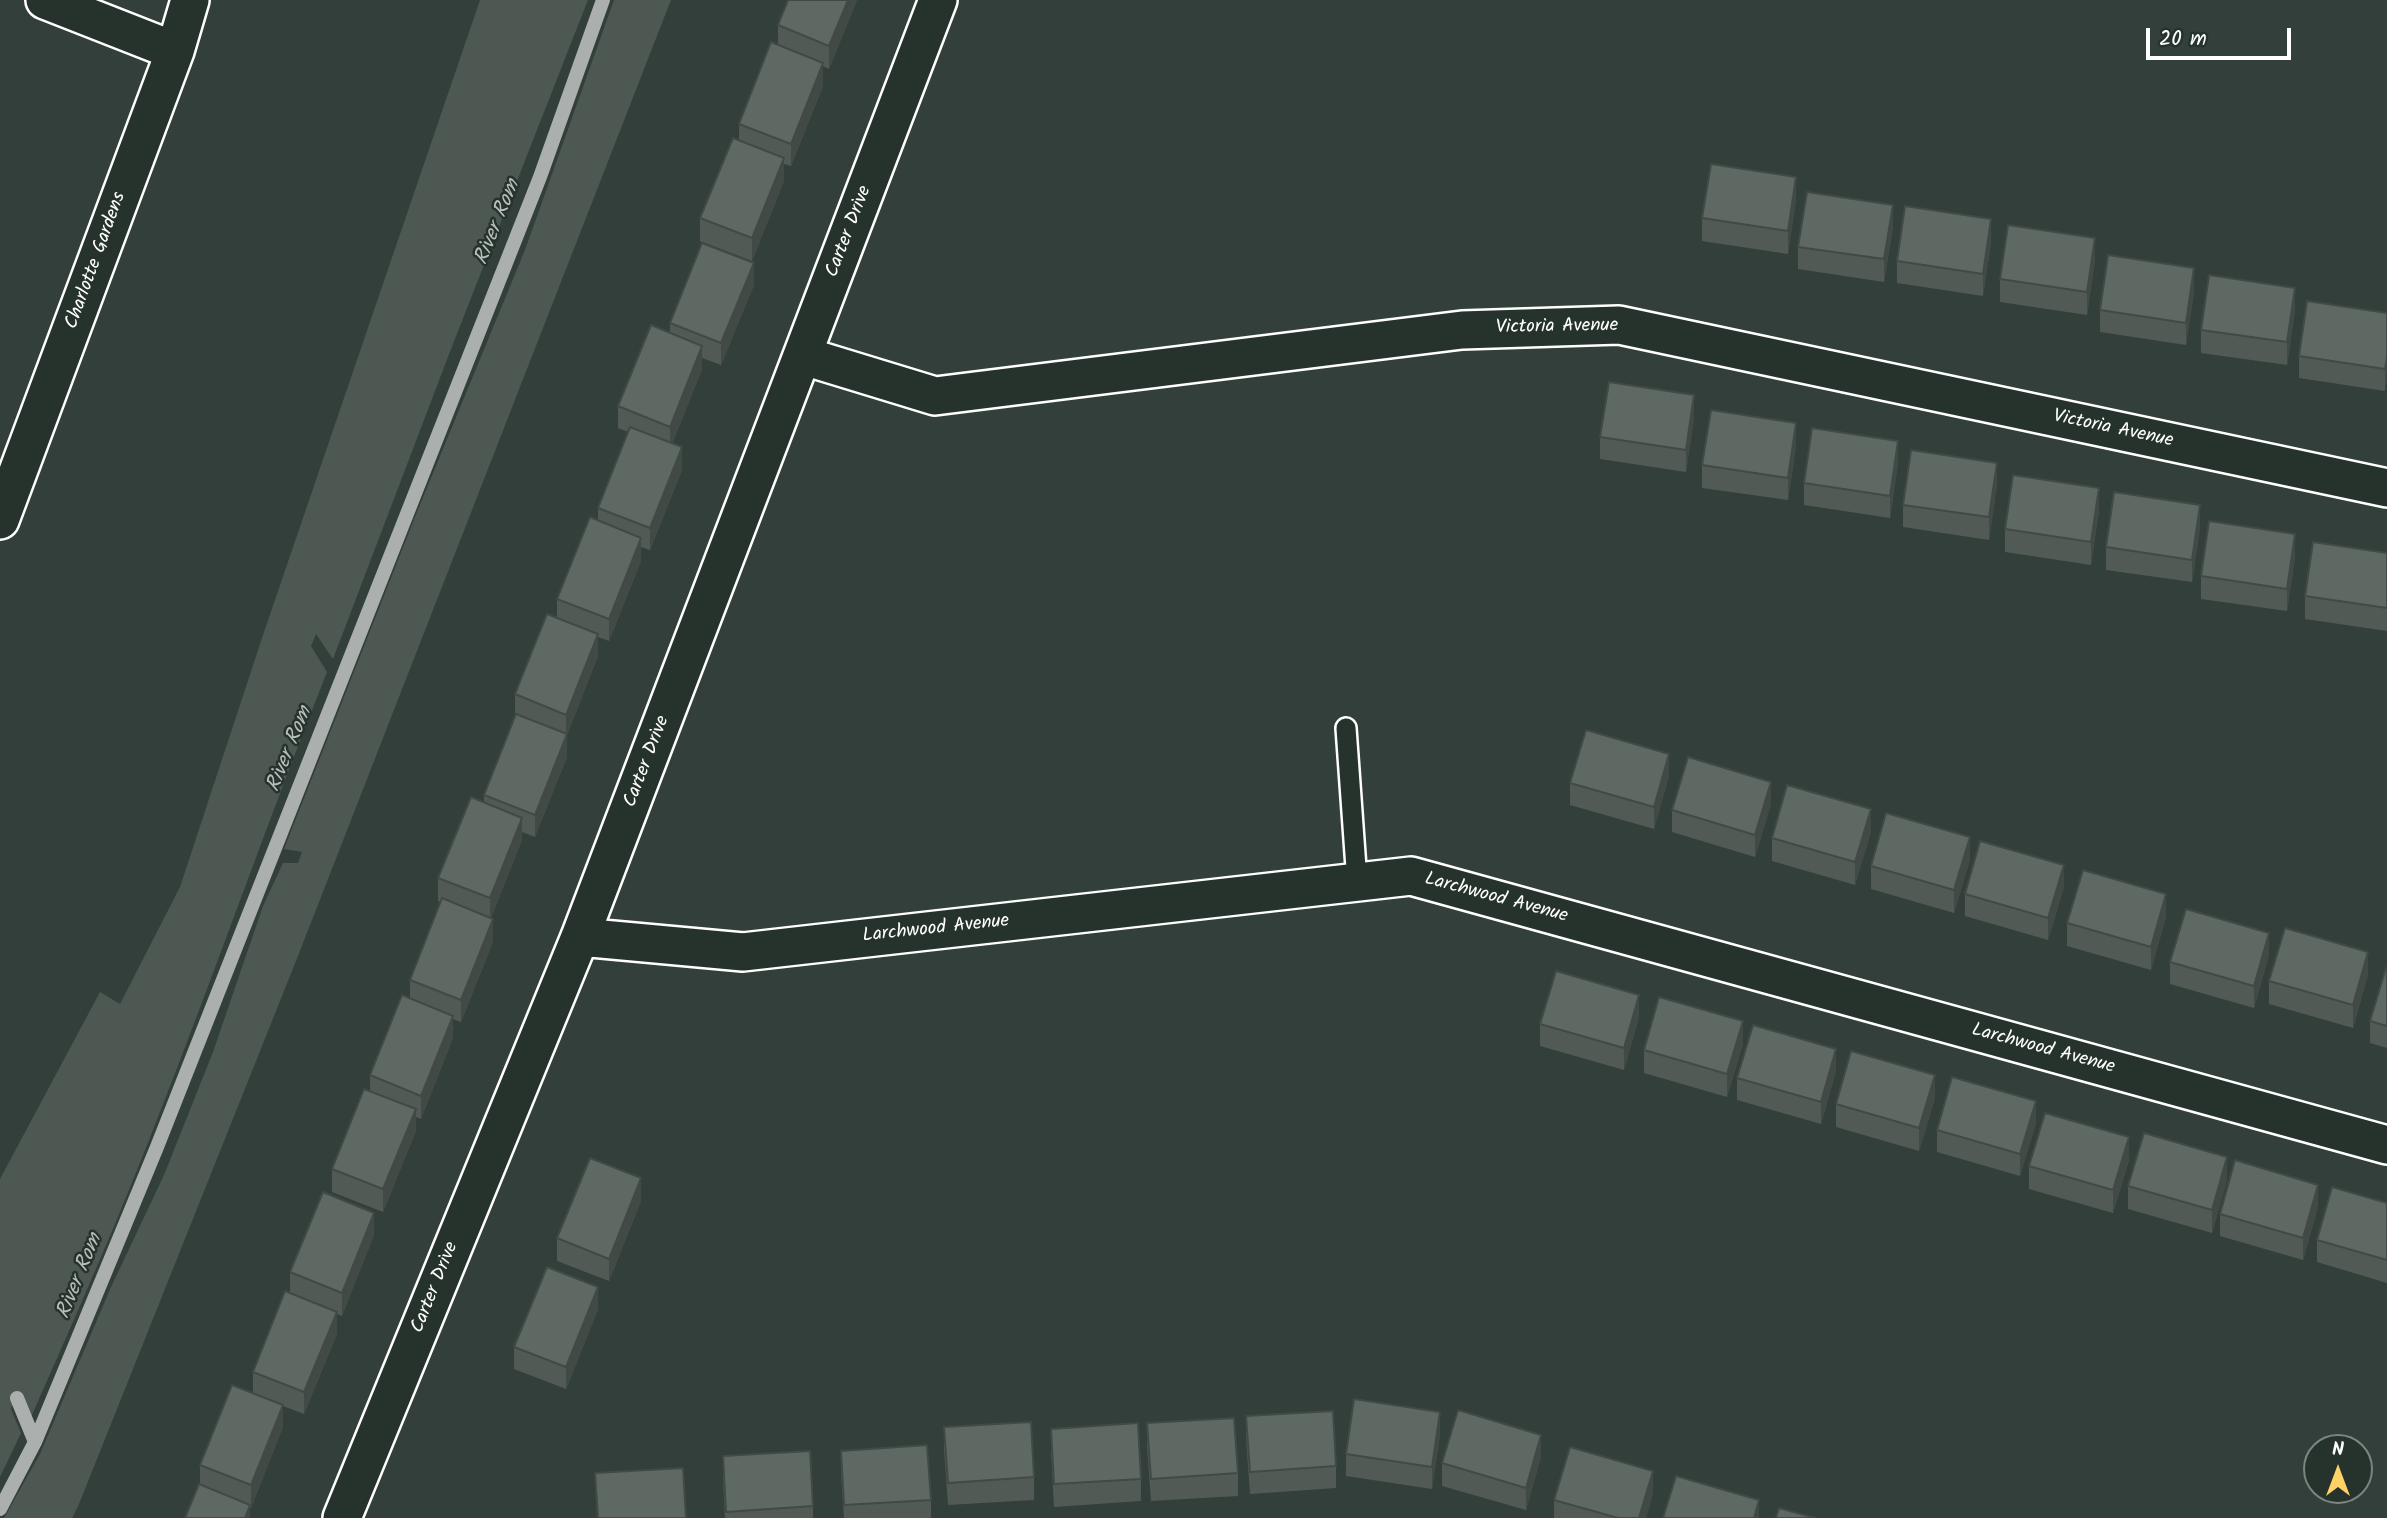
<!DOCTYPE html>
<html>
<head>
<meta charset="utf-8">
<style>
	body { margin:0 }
	#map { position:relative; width:2387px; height:1518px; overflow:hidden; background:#333f3a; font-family:Kalam,sans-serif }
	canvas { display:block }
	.north { position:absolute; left:2303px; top:1434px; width:70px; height:70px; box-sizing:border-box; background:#26332d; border:2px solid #7d8581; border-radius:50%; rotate:0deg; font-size:19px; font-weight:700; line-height:28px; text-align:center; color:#fff }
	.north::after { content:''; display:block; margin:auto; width:24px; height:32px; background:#ffd166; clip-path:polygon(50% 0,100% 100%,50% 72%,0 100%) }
	.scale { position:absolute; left:2146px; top:28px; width:145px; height:32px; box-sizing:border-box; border:4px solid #fff; border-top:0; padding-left:9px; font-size:21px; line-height:24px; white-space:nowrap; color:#fff; -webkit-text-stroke:5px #26332d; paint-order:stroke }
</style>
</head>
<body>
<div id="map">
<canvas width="2387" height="1518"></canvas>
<div class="north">N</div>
<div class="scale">20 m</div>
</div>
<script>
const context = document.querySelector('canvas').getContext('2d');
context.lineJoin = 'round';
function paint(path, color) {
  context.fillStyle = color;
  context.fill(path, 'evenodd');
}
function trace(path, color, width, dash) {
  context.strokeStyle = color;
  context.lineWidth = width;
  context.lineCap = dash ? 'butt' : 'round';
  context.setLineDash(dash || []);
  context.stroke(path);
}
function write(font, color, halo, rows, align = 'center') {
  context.font = font + ' Kalam,sans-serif';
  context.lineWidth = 5;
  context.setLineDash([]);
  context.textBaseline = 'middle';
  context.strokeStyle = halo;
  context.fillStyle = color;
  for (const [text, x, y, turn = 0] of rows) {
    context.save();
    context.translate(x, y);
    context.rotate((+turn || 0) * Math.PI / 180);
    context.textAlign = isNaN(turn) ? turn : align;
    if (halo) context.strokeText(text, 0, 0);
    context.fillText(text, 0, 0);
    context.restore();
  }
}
paint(new Path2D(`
	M480 0H588L451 349 333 659 316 634 311 646 327 672C268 820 216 970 158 1117 118 1221 73 1322 28 1424L20 1401 15 1400 11 1409 21 1433 0 1477V1179L100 992 120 1004 180 887 263 635Z
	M614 0H671L296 961 79 1504 72 1518H4L40 1454 111 1287 164 1175 213 1052 263 906 283 863H298L302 852 284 849 417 512 525 250Z`), '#4d5853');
trace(new Path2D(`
	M17 1398 35 1442
	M0 1509 35 1442 157 1147 540 177 603 0`), '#abb0ae', 14);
const service = new Path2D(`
	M1346 728 1357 882`);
const minor = new Path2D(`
	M45 0 175 51
	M804 356 935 396 1462 330 1619 325 2387 488
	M0 520 175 51 190 0
	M580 937 743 952 1411 876 2387 1145
	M342 1518 580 937 938 0`);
trace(service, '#fff', 24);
trace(minor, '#fff', 42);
trace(service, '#26332d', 19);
trace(minor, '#26332d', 37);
paint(new Path2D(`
	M788 0H857L829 69 823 66V86L791 166 784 164V181L752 261 700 241V218L739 141V124L778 45V25Z
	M1796 199 1788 254 1702 241V218Z
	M1893 227 1884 282 1798 269V247Z
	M1991 242 1983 296 1897 283V261Z
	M2095 260 2087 315 2000 302V279Z
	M754 285 721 365 702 358V369L672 444 682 470 650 550 641 547V561L609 641 598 637V656L567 735V757L535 837 522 832V840L491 918 493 942 461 1022 453 1019V1038L421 1119 416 1117V1131L383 1212 332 1192V1169L370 1091V1075L410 998V980L441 902 438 901V878L484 802V795L515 716V694L557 618V599L598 521V508L628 432 618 428V406L670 333V323Z
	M2194 291 2186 345 2100 332V310Z
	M2295 310 2287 365 2201 353V330Z
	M2387 313 2385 391 2299 378V356Z
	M1694 418 1686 472 1600 459V437Z
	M1796 446 1788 500 1702 488V465Z
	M1898 463 1890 518 1804 505V483Z
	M1997 485 1989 540 1903 527V505Z
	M2099 510 2091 565 2005 552V529Z
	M2200 528 2192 582 2106 570V547Z
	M2387 553V631L2305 619V596Z
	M2295 557 2287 611 2201 599V576Z
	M1669 776 1654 829 1570 805V783Z
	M1771 804 1755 857 1672 832V810Z
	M1871 832 1855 885 1772 861V838Z
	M1970 860 1954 913 1871 889V866Z
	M2064 887 2048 940 1965 916V894Z
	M2166 917 2151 970 2067 946V923Z
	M2269 955 2254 1008 2170 984V962Z
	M2387 968V1048L2370 1043V1021Z
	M2368 975 2353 1028 2269 1004V981Z
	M1639 1017 1624 1070 1540 1046V1024Z
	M1743 1044 1727 1097 1644 1073V1050Z
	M1836 1071 1821 1124 1737 1100V1078Z
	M1935 1098 1919 1151 1836 1127V1104Z
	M2036 1123 2020 1176 1937 1152V1130Z
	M2129 1160 2113 1213 2029 1189V1166Z
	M2227 1180 2212 1233 2128 1209V1186Z
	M641 1201 609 1281 557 1261V1238Z
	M2387 1203V1283L2317 1262V1240Z
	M2318 1207 2303 1260 2220 1236V1214Z
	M374 1235 342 1316 337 1314V1334L304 1414 283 1406V1427L251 1508 250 1507V1518L200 1485V1465L253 1393V1372L290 1293V1272Z
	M598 1309 566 1389 514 1369V1347Z
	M1246 1416 1336 1466V1488L1250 1494 1246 1438Z
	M1147 1423 1238 1473V1496L1151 1501 1147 1446Z
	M944 1427 1034 1477V1500L948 1505 944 1450Z
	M1051 1429 1141 1479V1501L1054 1507 1051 1451Z
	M1440 1434 1432 1489 1346 1476V1454Z
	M841 1451 931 1500V1518H844L841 1473Z
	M723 1456 813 1506V1518H725L723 1479Z
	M1541 1457 1526 1510 1442 1486V1463Z
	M595 1473 686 1518H597Z
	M1653 1493 1646 1518H1554V1500Z`), '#525a56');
paint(new Path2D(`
	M848 0H857L829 69V46Z
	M823 63V86L791 166V144Z
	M784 158V181L752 261V238Z
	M1796 177V199L1788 254V231Z
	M1893 205V227L1884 282V259Z
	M1991 219V242L1983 296V274Z
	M2095 238V260L2087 315V292Z
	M754 263V285L721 365V343Z
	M2194 268V291L2186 345V323Z
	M2295 288V310L2287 365V342Z
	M702 346V369L670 449V427Z
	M2387 357V380L2385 391V369Z
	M1694 395V418L1686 472V450Z
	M1796 423V446L1788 500V478Z
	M1898 441V463L1890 518V496Z
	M682 447V470L650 550V528Z
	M1997 463V485L1989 540V517Z
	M2099 488V510L2091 565V542Z
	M2200 505V528L2192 582V560Z
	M2295 534V557L2287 611V589Z
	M641 538V561L609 641V619Z
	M598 634V656L567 735V757L535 837V815L566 737V715Z
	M1669 754V776L1654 829V807Z
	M1771 782V804L1755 857V835Z
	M1871 809V832L1855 885V862Z
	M522 818V840L490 921V898Z
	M1970 837V860L1954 913V890Z
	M2064 865V887L2048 940V918Z
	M2166 894V917L2151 970V947Z
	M493 919V942L461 1022V1000Z
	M2269 933V955L2254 1008V986Z
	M2368 952V975L2353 1028V1005Z
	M1639 995V1017L1624 1070V1048Z
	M453 1016V1038L421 1119V1096Z
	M1743 1021V1044L1727 1097V1074Z
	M1836 1049V1071L1821 1124V1102Z
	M1935 1075V1098L1919 1151V1128Z
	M2036 1101V1123L2020 1176V1154Z
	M416 1109V1131L383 1212V1189Z
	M2129 1137V1160L2113 1213V1190Z
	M2227 1157V1180L2212 1233V1210Z
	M641 1178V1201L609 1281V1259Z
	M2318 1185V1207L2303 1260V1238Z
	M374 1213V1235L342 1316V1293Z
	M598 1287V1309L566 1389V1367Z
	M337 1312V1334L304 1414V1392Z
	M283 1405V1427L251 1508V1485Z
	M1440 1412V1434L1432 1489V1467Z
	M1541 1435V1457L1526 1510V1488Z
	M1653 1471V1493L1646 1518H1639Z
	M1759 1500V1518H1754Z
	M250 1505V1518H245Z`), '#424a46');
const building = new Path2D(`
	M788 0H848L829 46 778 25Z
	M771 42 823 63 791 144 739 124Z
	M733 138 784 158 752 238 700 218Z
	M1711 164 1796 177 1788 231 1702 218Z
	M1807 192 1893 205 1884 259 1798 247Z
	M1905 206 1991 219 1983 274 1897 261Z
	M2008 225 2095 238 2087 292 2000 279Z
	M702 243 754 263 721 343 670 323Z
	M2108 255 2194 268 2186 323 2100 310Z
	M2209 275 2295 288 2287 342 2201 330Z
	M2307 301 2387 313V357L2385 369 2299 356Z
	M651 325 702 346 670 427 618 406Z
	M1609 382 1694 395 1686 450 1600 437Z
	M1711 410 1796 423 1788 478 1702 465Z
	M630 427 682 447 650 528 598 508Z
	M1812 428 1898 441 1890 496 1804 483Z
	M1911 450 1997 463 1989 517 1903 505Z
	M2013 475 2099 488 2091 542 2005 529Z
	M2114 492 2200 505 2192 560 2106 547Z
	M590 517 641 538 609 619 557 599Z
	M2209 521 2295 534 2287 589 2201 576Z
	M2313 542 2387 553V608L2305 596Z
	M547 614 598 634 566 715 515 694Z
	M516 714 567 734 535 815 484 795Z
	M1586 730 1669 754 1654 807 1570 783Z
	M1688 757 1771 782 1755 835 1672 810Z
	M1787 785 1871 809 1855 862 1772 838Z
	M471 797 522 818 490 898 438 878Z
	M1886 813 1970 837 1954 890 1871 866Z
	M1980 841 2064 865 2048 918 1965 894Z
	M2083 870 2166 894 2151 947 2067 923Z
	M442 898 493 919 461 1000 410 980Z
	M2186 909 2269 933 2254 986 2170 962Z
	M2285 928 2368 952 2353 1005 2269 981Z
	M2386 968H2387V1026L2370 1021Z
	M1556 971 1639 995 1624 1048 1540 1024Z
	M402 995 453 1016 421 1096 370 1075Z
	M1659 997 1743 1021 1727 1074 1644 1050Z
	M1753 1025 1836 1049 1821 1102 1737 1078Z
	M1851 1051 1935 1075 1919 1128 1836 1104Z
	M1952 1077 2036 1101 2020 1154 1937 1130Z
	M364 1089 416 1109 383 1189 332 1169Z
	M2045 1113 2129 1137 2113 1190 2029 1166Z
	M2144 1133 2227 1157 2212 1210 2128 1186Z
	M590 1158 641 1178 609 1259 557 1238Z
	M2235 1160 2318 1185 2303 1238 2220 1214Z
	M2332 1187 2387 1203V1260L2317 1240Z
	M323 1192 374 1213 342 1293 290 1272Z
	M547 1267 598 1287 566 1367 514 1347Z
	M285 1291 337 1312 304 1392 253 1372Z
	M232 1385 283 1405 251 1485 200 1465Z
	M1354 1399 1440 1412 1432 1467 1346 1454Z
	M1458 1410 1541 1435 1526 1488 1442 1463Z
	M1333 1411 1336 1466 1250 1472 1246 1416Z
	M1234 1418 1238 1473 1151 1479 1147 1423Z
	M1031 1422 1034 1477 948 1483 944 1427Z
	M1138 1423 1141 1479 1054 1484 1051 1429Z
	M927 1445 931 1500 844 1505 841 1451Z
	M1570 1447 1653 1471 1639 1518H1618L1554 1500Z
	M810 1451 813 1506 726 1512 723 1456Z
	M683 1468 686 1518H598L595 1473Z
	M1676 1476 1759 1500 1754 1518H1663Z
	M199 1484 250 1505 245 1518H185Z
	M1779 1508 1815 1518H1776Z`);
paint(building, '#5f6964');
trace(building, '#424a46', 2);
write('19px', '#fff', '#26332d', [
	["Carter Drive",850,232,-69],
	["Charlotte Gardens",97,261,-70],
	["Victoria Avenue",1557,328,-1],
	["Victoria Avenue",2113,430,12],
	["Carter Drive",648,762,-69],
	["Larchwood Avenue",1496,899,15],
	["Larchwood Avenue",936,930,-6],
	["Larchwood Avenue",2043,1050,15],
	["Carter Drive",436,1288,-68]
]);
write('italic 21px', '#b9bdbc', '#26332d', [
	["River Rom",499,223,-68],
	["River Rom",291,750,-68],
	["River Rom",81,1277,-68]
]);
</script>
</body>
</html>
